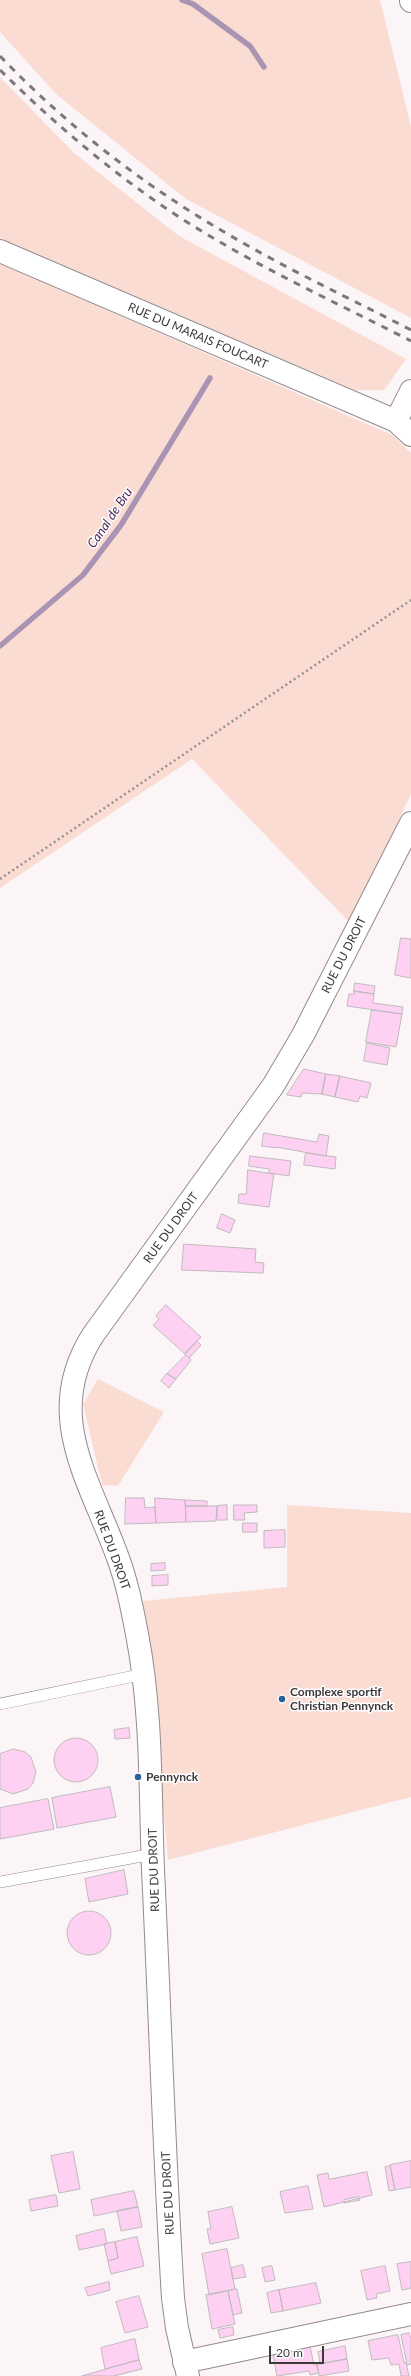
<!DOCTYPE html>
<html>
<head>
<meta charset="utf-8">
<style>
	body { margin:0 }
	#map { position:relative; width:411px; height:2376px; overflow:hidden; background:#fcf5f7; font-family:Lato,sans-serif }
	canvas { display:block }
	.scale { position:absolute; left:269px; top:2346px; width:55px; height:18px; box-sizing:border-box; border:2px solid #3d3a3b; border-top:0; padding-left:5px; font-size:12px; line-height:14px; white-space:nowrap; color:#3d3a3b; -webkit-text-stroke:3px #fff; paint-order:stroke }
</style>
</head>
<body>
<div id="map">
<canvas width="411" height="2376"></canvas>
<div class="scale">20 m</div>
</div>
<script>
const context = document.querySelector('canvas').getContext('2d');
context.lineJoin = 'round';
function paint(path, color) {
  context.fillStyle = color;
  context.fill(path, 'evenodd');
}
function trace(path, color, width, dash) {
  context.strokeStyle = color;
  context.lineWidth = width;
  context.lineCap = dash ? 'butt' : 'round';
  context.setLineDash(dash || []);
  context.stroke(path);
}
function write(font, color, halo, rows, align = 'center') {
  context.font = font + ' Lato,sans-serif';
  context.lineWidth = 3;
  context.setLineDash([]);
  context.textBaseline = 'middle';
  context.strokeStyle = halo;
  context.fillStyle = color;
  for (const [text, x, y, turn = 0] of rows) {
    context.save();
    context.translate(x, y);
    context.rotate((+turn || 0) * Math.PI / 180);
    context.textAlign = isNaN(turn) ? turn : align;
    if (halo) context.strokeText(text, 0, 0);
    context.fillText(text, 0, 0);
    context.restore();
  }
}
paint(new Path2D(`
	M0 0H380L411 126V318L186 199 56 94 0 32Z
	M0 77 74 153 179 236 406 359 384 390H355L0 238Z
	M0 263 392 435 411 453V794L350 923 192 759 0 888Z
	M98 1379 164 1412 118 1486 102 1485 83 1404Z
	M287 1505 411 1513V1797L168 1860 143 1601 287 1587Z`), '#fadcd3');
trace(new Path2D(`
	M182 0 193 4 250 46 264 67
	M0 646 83 575 121 525 210 378`), '#aa94b3', 5.5);
const building = new Path2D(`
	M401 938 411 939V978L395 975Z
	M355 983 375 986 374 994 354 991Z
	M354 991 374 994 373 1003 403 1007 402 1014 347 1006 349 994H354Z
	M372 1010 402 1014 396 1047 366 1042Z
	M367 1043 390 1048 387 1065 364 1061Z
	M304 1069 326 1074 322 1094 302 1093 301 1097 287 1095Z
	M326 1074 340 1076 335 1097 322 1094Z
	M340 1076 371 1083 367 1098 360 1096 358 1102 335 1097Z
	M264 1133 317 1142 319 1134 329 1136 326 1156 276 1147V1148L262 1146Z
	M306 1153 336 1157 335 1169 304 1165Z
	M250 1156 291 1161 289 1176 269 1173V1169L249 1166Z
	M248 1170 274 1174 269 1207 238 1203 239 1194H246Z
	M222 1214 235 1220 230 1233 217 1228Z
	M184 1244 256 1249 255 1262 264 1263 263 1273 182 1270Z
	M166 1305 201 1337 185 1354 153 1325 159 1319 156 1316Z
	M197 1341 201 1345 189 1358 185 1354Z
	M186 1355 191 1360 176 1379 167 1374Z
	M167 1374 176 1379 169 1388 161 1381Z
	M126 1498H144L145 1508 155 1507 156 1523 125 1524Z
	M155 1498 185 1500 186 1522 156 1523Z
	M185 1500 207 1501V1506H186Z
	M227 1505V1520H217V1506Z
	M234 1505H257V1512L244 1513 245 1520H234Z
	M186 1506H217L216 1521 186 1522Z
	M243 1523H257V1532H243Z
	M285 1530V1547L264 1548V1531Z
	M165 1563V1570L151 1571V1564Z
	M168 1575V1585L152 1586V1576Z
	M129 1728 130 1738 115 1739 114 1730Z
	M54 1760a22 22 0 1 1 44 0a22 22 0 1 1-44 0Z
	M14 1749 25 1752 31 1757 36 1772 33 1783 28 1789 13 1794 0 1789V1754Z
	M110 1787 116 1817 57 1828 52 1798Z
	M48 1799 54 1829 0 1839V1808Z
	M124 1870 128 1894 89 1902 85 1879Z
	M67 1933a22 22 0 1 1 44 0a22 22 0 1 1-44 0Z
	M73 2152 80 2189 59 2193 51 2156Z
	M411 2161V2187L395 2190 390 2165Z
	M390 2166 395 2190 389 2191 385 2167Z
	M367 2172 372 2195 324 2207 317 2175 328 2173 329 2179Z
	M308 2186 313 2209 285 2213 280 2192Z
	M134 2191 138 2207 94 2216 91 2200Z
	M56 2195 58 2206 31 2211 29 2200Z
	M359 2197 360 2200 344 2203V2200Z
	M138 2207 142 2227 121 2231 117 2211Z
	M232 2207 239 2238 210 2244 207 2229H211L208 2212Z
	M104 2229 107 2244 79 2250 76 2236Z
	M137 2237 144 2266 111 2274 108 2261 118 2258 115 2242Z
	M115 2242 118 2258 108 2261 104 2244Z
	M227 2249 235 2289 209 2295 202 2254Z
	M411 2262V2288L402 2290 397 2264Z
	M243 2265 246 2277 233 2279 231 2268Z
	M272 2266 275 2280 265 2282 262 2268Z
	M385 2266 390 2291 376 2294 377 2298 367 2300 361 2271Z
	M109 2282 110 2290 88 2296 85 2288Z
	M316 2283 321 2303 283 2311 279 2290Z
	M237 2289 242 2313 233 2315 228 2291Z
	M279 2290 283 2311 271 2313 267 2293Z
	M228 2291 235 2324 212 2329 206 2295Z
	M139 2296 148 2327 125 2333 116 2302Z
	M233 2327 234 2335 220 2338 218 2330Z
	M409 2333 411 2338V2364L407 2365 401 2335Z
	M398 2335 404 2363 406 2362 409 2376H401L399 2364 391 2365 389 2358 372 2360 368 2341Z
	M135 2339 139 2360 105 2369 101 2348Z
	M310 2346 314 2365H317L319 2373 310 2375 309 2371 277 2376 273 2355Z
	M345 2346 347 2359 320 2364 318 2352Z
	M347 2359 349 2371 319 2376 317 2365Z
	M139 2360 142 2369 114 2376H82Z`);
paint(building, '#fed1f2');
trace(building, '#bfbabe', 1);
const lane = new Path2D(`
	M0 1704 144 1674
	M0 1882 153 1854`);
const street = new Path2D(`
	M0 251 396 421
	M184 2362 411 2314`);
const secondary = new Path2D(`
	M411 0V1
	M411 391 396 421 411 435
	M188 2376 177 2328 173 2298C164 2155 160 2012 153 1870 150 1790 152 1712 137 1634 132 1608 127 1582 118 1558 90 1480 42 1415 93 1335L273 1086 303 1035 411 823`);
trace(lane, '#928b8d', 12);
trace(street, '#928b8d', 24);
trace(secondary, '#928b8d', 24);
trace(new Path2D(`
	M0 879 411 600`), '#969193', 2.5, [2, 3]);
trace(lane, '#fff', 11);
trace(street, '#fff', 22);
trace(secondary, '#fff', 22);
trace(new Path2D(`
	M0 56C68 127 146 187 231 236 289 270 351 299 411 330
	M0 70C63 132 131 189 208 235 273 274 343 306 411 341`), '#7c7879', 3, [7, 7]);
for (const [x, y, r, color] of [
	[282,1699,4,"#2a619a"],
	[138,1777,4,"#2a619a"]
]) {
  const dot = new Path2D();
  dot.arc(x, y, r, 0, 2 * Math.PI);
  context.fillStyle = color;
  context.fill(dot);
  trace(dot, '#fff', 1.5);
}
write('12px', '#3d3a3b', '#fff', [
	["RUE DU MARAIS FOUCART",198,336,23],
	["RUE DU DROIT",344,955,-63],
	["RUE DU DROIT",171,1228,-54],
	["RUE DU DROIT",112,1550,70],
	["RUE DU DROIT",154,1870,-92],
	["RUE DU DROIT",168,2193,-93]
]);
write('bold 12px', '#3d3a3b', '#fff', [
	["Complexe sportif",290,1692],
	["Christian Pennynck",290,1706],
	["Pennynck",146,1777]
], 'left');
write('italic 13px', '#4f2b5f', '#fff', [
	["Canal de Bru",110,518,-56]
]);
</script>
</body>
</html>
